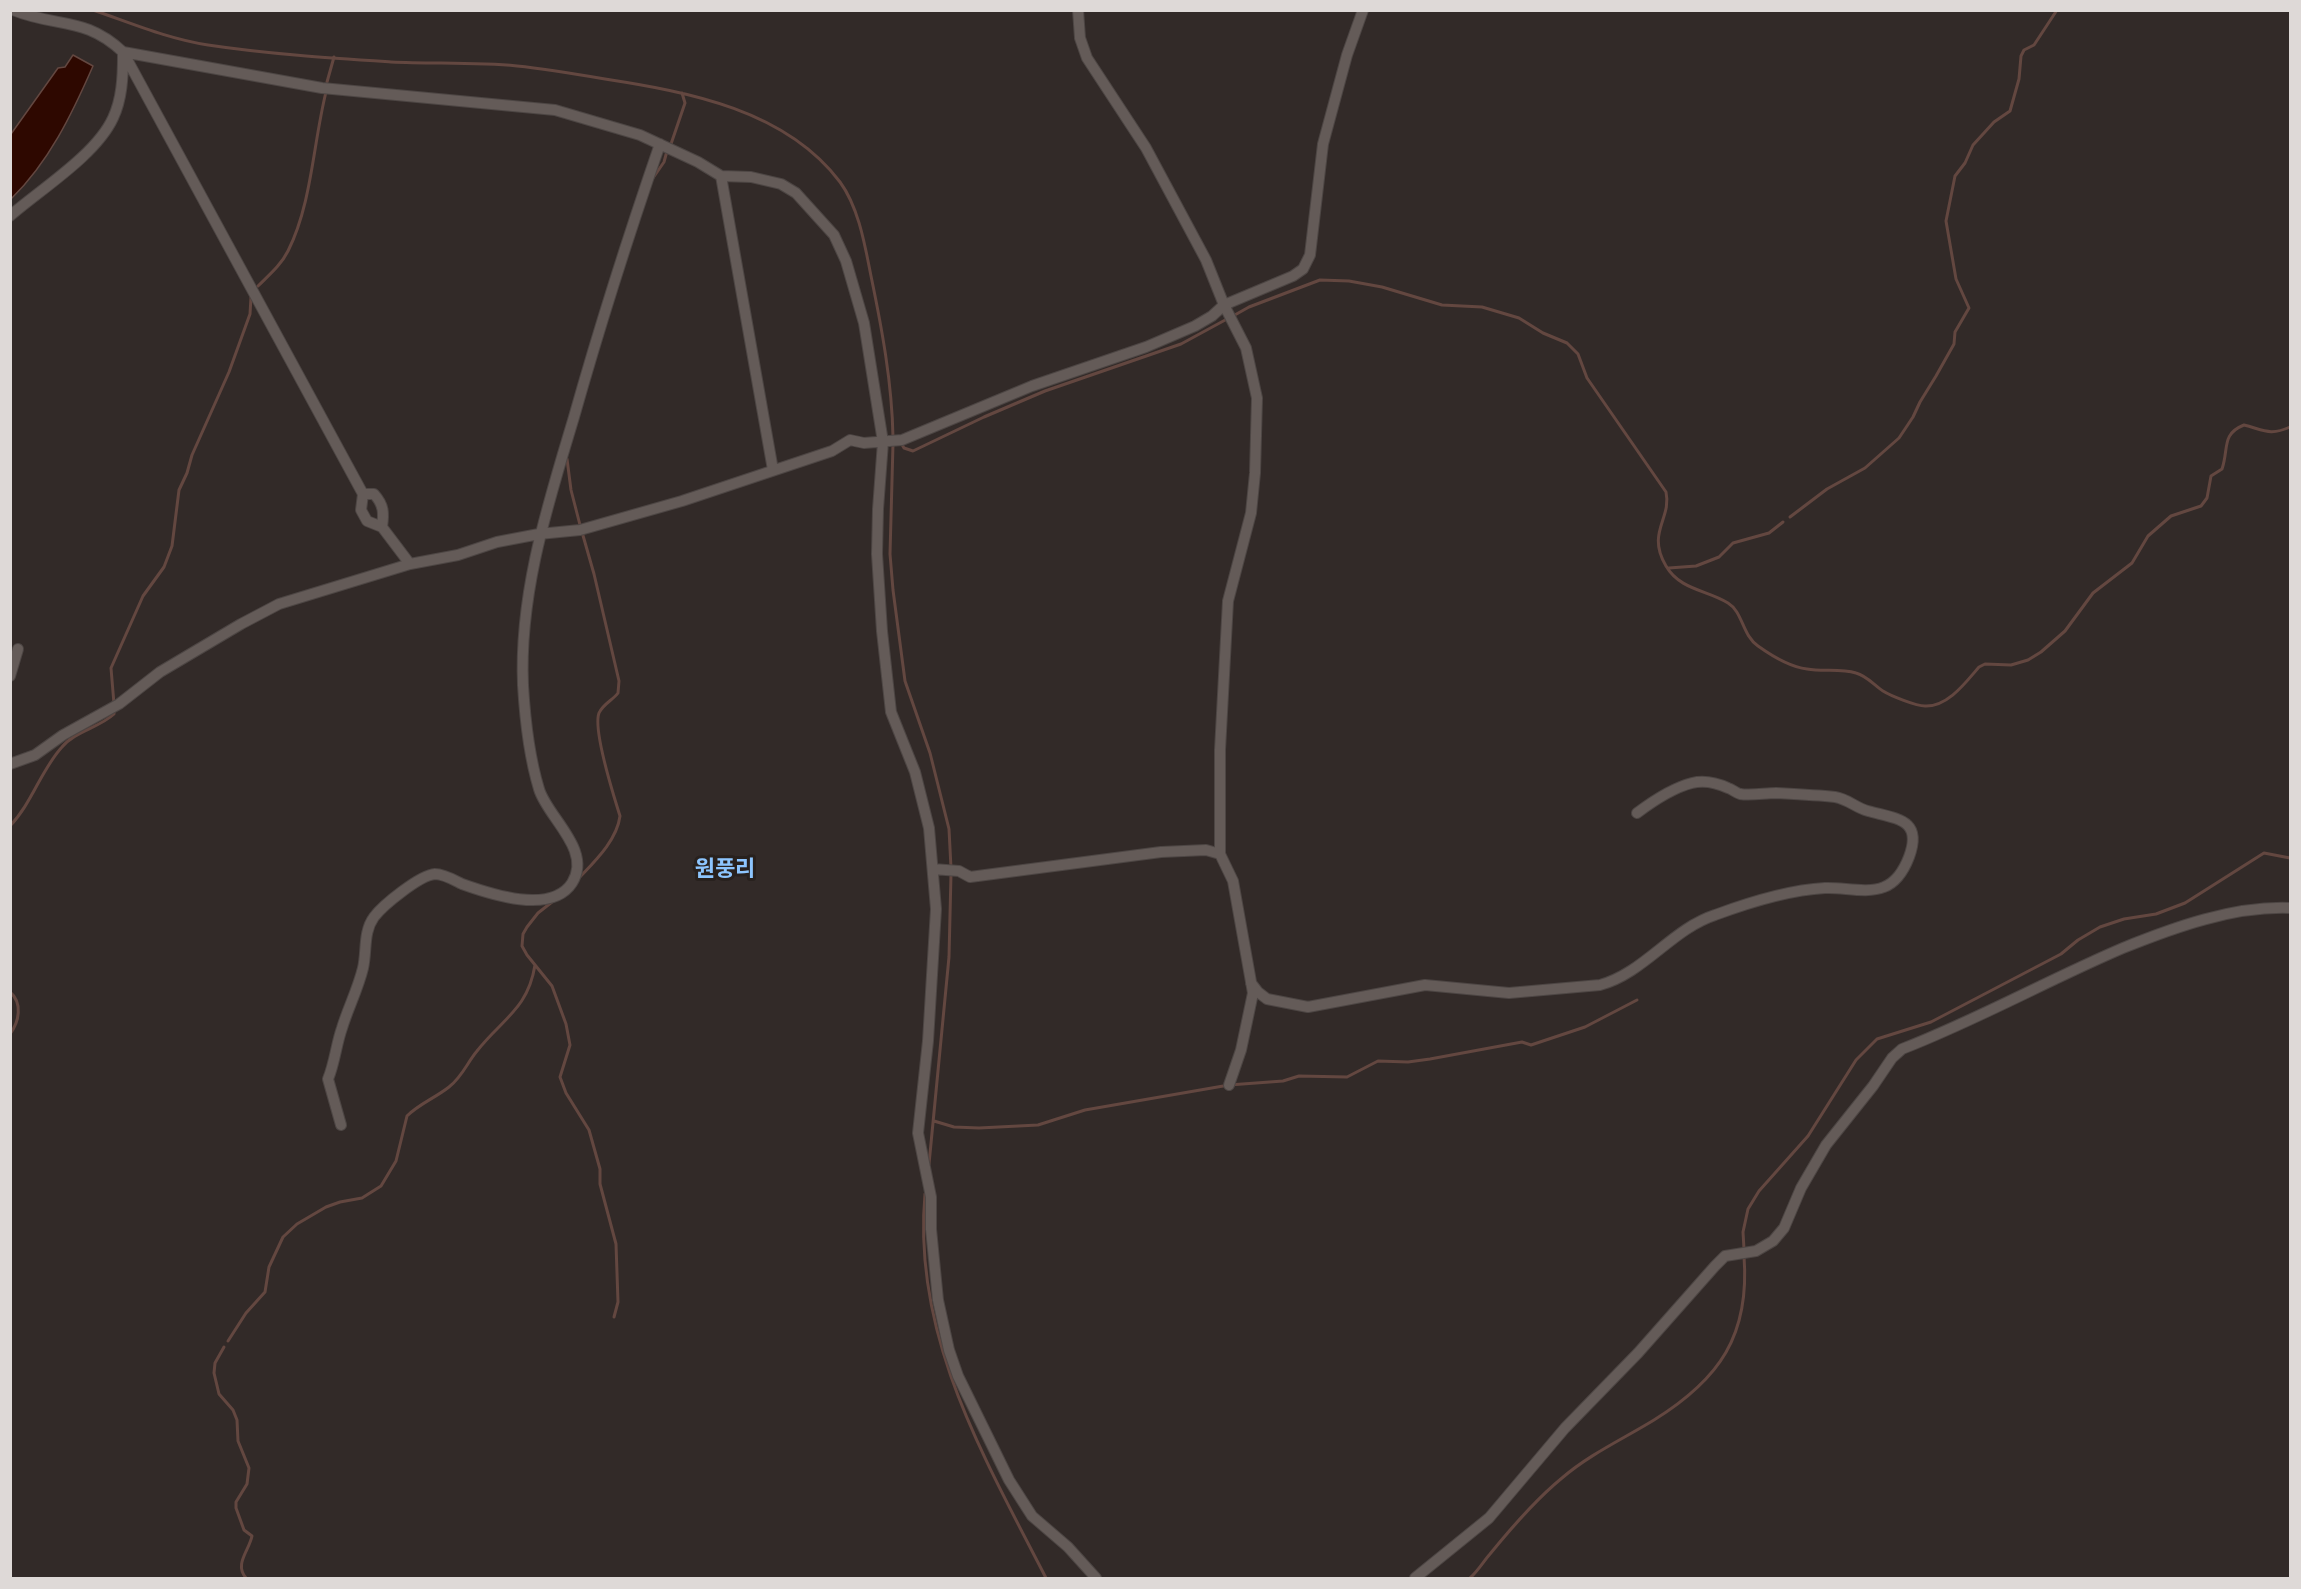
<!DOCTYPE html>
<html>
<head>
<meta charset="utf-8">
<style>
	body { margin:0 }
	#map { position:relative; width:2301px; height:1589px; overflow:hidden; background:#322a28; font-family:"Sofia Sans Condensed",sans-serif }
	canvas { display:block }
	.frame { position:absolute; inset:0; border:12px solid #ded9d7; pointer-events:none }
</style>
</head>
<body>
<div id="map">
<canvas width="2301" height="1589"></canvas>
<div class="frame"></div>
</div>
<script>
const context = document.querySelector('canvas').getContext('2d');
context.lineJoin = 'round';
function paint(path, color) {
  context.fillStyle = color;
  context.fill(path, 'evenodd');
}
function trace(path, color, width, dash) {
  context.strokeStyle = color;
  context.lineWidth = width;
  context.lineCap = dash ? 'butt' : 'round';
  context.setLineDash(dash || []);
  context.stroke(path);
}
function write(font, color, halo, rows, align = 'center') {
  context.font = font + ' "Sofia Sans Condensed","Noto Sans KR",sans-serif';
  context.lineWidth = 6;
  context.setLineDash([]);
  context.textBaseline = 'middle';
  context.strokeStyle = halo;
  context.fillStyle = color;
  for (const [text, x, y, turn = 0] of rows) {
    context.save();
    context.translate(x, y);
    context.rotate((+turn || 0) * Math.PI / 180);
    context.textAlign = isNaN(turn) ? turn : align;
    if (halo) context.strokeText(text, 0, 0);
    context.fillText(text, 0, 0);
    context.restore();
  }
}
const water = new Path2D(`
	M73 55 93 66C72 114 49 162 11 199V134L58 68 65 67Z`);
paint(water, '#2e0800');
trace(water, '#634740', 1.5);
trace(new Path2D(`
	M93 10C131 23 168 39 208 45 268 54 330 58 391 62 433 64 475 62 517 66 547 69 576 74 605 79 689 92 786 110 840 182 859 208 865 246 871 276 882 329 892 383 893 437
	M327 82 334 57
	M671 144 685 103 682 93
	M653 178 664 162 667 151
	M258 286C269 275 281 265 288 251 312 203 313 144 326 92
	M1233 316 1249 307 1320 280 1349 281 1382 287 1442 305 1482 307 1519 318 1543 333 1567 343 1578 354 1587 378 1666 492C1672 519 1646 532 1666 566 1680 590 1707 590 1728 603 1743 612 1742 635 1758 646 1772 656 1790 667 1807 669 1823 672 1840 668 1856 673 1867 676 1874 685 1883 691 1891 696 1916 706 1925 706 1948 707 1966 682 1979 667L1985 664 2011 665 2028 660 2041 652 2065 631 2093 593 2132 563 2148 536 2171 516 2201 506 2207 498 2211 476 2222 469C2229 449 2221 434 2244 425 2264 430 2270 436 2290 427
	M901 443 904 448 913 451 984 417 1045 391 1181 344 1227 319
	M893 444 890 554 893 590 905 681 930 753 949 829 951 868
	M567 459 571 490 580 525
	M1790 517 1827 489 1865 468 1899 438 1913 417 1920 402 1936 376 1954 344 1955 332 1969 308 1956 279 1946 221 1955 176 1965 163 1973 145 1994 122 2010 111 2019 79 2021 56 2024 50 2034 45 2057 10
	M1669 568 1696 566 1719 557 1733 543 1769 533 1783 522
	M114 704 111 668 143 596 164 567 172 546 179 490 187 473 192 455 229 372 250 314 251 297
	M10 826C32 803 41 770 62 747 75 731 99 728 114 714V711
	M579 878C595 861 617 840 620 816 614 797 593 729 599 713 603 704 613 700 618 693L619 681 594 574 582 532
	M552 902 538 913 527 927 523 934 522 946 527 955 552 986 566 1024 570 1045 560 1077 566 1093 589 1130 600 1169V1184L616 1244 618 1302 614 1317
	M10 992C23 1003 19 1022 10 1034
	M934 1121 954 1127 979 1128 1038 1125 1085 1110 1229 1085 1283 1081 1299 1076 1347 1077 1378 1061 1408 1062 1430 1059 1522 1042 1531 1045 1585 1027 1637 1000
	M929 1164 949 957 951 874
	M925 1194C912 1336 984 1457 1046 1578
	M1744 1249 1743 1232 1748 1209 1759 1191 1808 1136 1856 1060 1877 1039 1931 1022 2061 954 2078 940 2100 927 2124 919 2156 914 2185 903 2264 853 2290 858
	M228 1341 246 1313 265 1292 269 1267 283 1237 297 1224 326 1207 340 1202 362 1198 381 1186 396 1161 407 1116C419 1104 435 1098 449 1087 462 1077 467 1063 477 1051 502 1019 528 1009 535 965
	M224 1347 215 1363 214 1373 219 1394 233 1410 237 1420 238 1441 249 1468 247 1484 236 1502V1508L244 1530 252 1536C249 1551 234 1564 246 1578
	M1470 1578C1478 1571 1483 1562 1490 1554 1512 1527 1535 1500 1562 1478 1590 1454 1623 1439 1654 1420 1720 1379 1750 1335 1744 1256`), '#634740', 3);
const street = new Path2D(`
	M13 10C57 28 85 16 123 52L322 88 555 110 640 135 698 162 721 176 751 177 781 184 796 193 834 235 846 261 864 323 883 442 878 509 877 554 882 631 891 712 915 772 929 828 936 909 928 1041 918 1133 931 1197V1229L938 1300 949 1350 958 1376 1009 1480 1032 1516 1068 1547 1096 1578
	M1078 10 1080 38 1087 58 1146 148 1206 260 1224 305 1246 348 1257 398 1255 473 1251 513 1228 601 1220 750V854
	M123 52 363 494 361 510 367 521 382 527C384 513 384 505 374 494H363
	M721 176 773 470
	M10 216C41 189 96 155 113 118 122 99 123 77 123 55
	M382 527 410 564
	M10 676 18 649
	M10 764 35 755 63 735 119 704 160 672 241 624 279 604 410 564 458 555 497 542 539 534 580 530 682 501 832 451 850 440 864 443 902 440 1032 386 1146 347 1195 326 1212 316 1224 305 1293 276 1303 269 1310 255 1323 144 1347 55 1363 10
	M933 869 959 871 970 877 1161 852 1206 850 1220 854 1233 881 1253 993 1241 1050 1229 1085
	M1251 983 1258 992 1267 999 1308 1007 1425 985 1509 993 1600 985C1644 973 1672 929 1715 915 1750 902 1788 890 1825 888 1843 887 1867 894 1884 887 1897 882 1904 870 1909 857 1923 819 1897 819 1868 811 1856 808 1848 799 1835 797 1816 795 1795 794 1776 793 1765 793 1751 796 1740 794 1736 793 1732 789 1728 788 1717 783 1704 780 1692 783 1672 788 1653 801 1637 813
	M341 1125 328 1079C335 1062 336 1045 342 1028 348 1008 358 989 363 968 367 951 363 932 374 917 383 905 420 875 435 874 444 874 454 880 462 884 490 894 551 915 572 883 593 850 547 817 539 789 529 756 525 719 523 685 519 593 548 504 574 417 600 325 629 234 660 144
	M1415 1578 1489 1518 1565 1428 1638 1353 1715 1266 1725 1256 1756 1251 1773 1241 1784 1228 1801 1188 1826 1145 1873 1086 1892 1058 1902 1049C1977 1020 2048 980 2123 948 2175 927 2233 906 2290 908`);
trace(street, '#4d4644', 12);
trace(street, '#645b58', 10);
write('bold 22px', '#8dc5fe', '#28211e', [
	["원풍리",725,870]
]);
</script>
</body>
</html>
